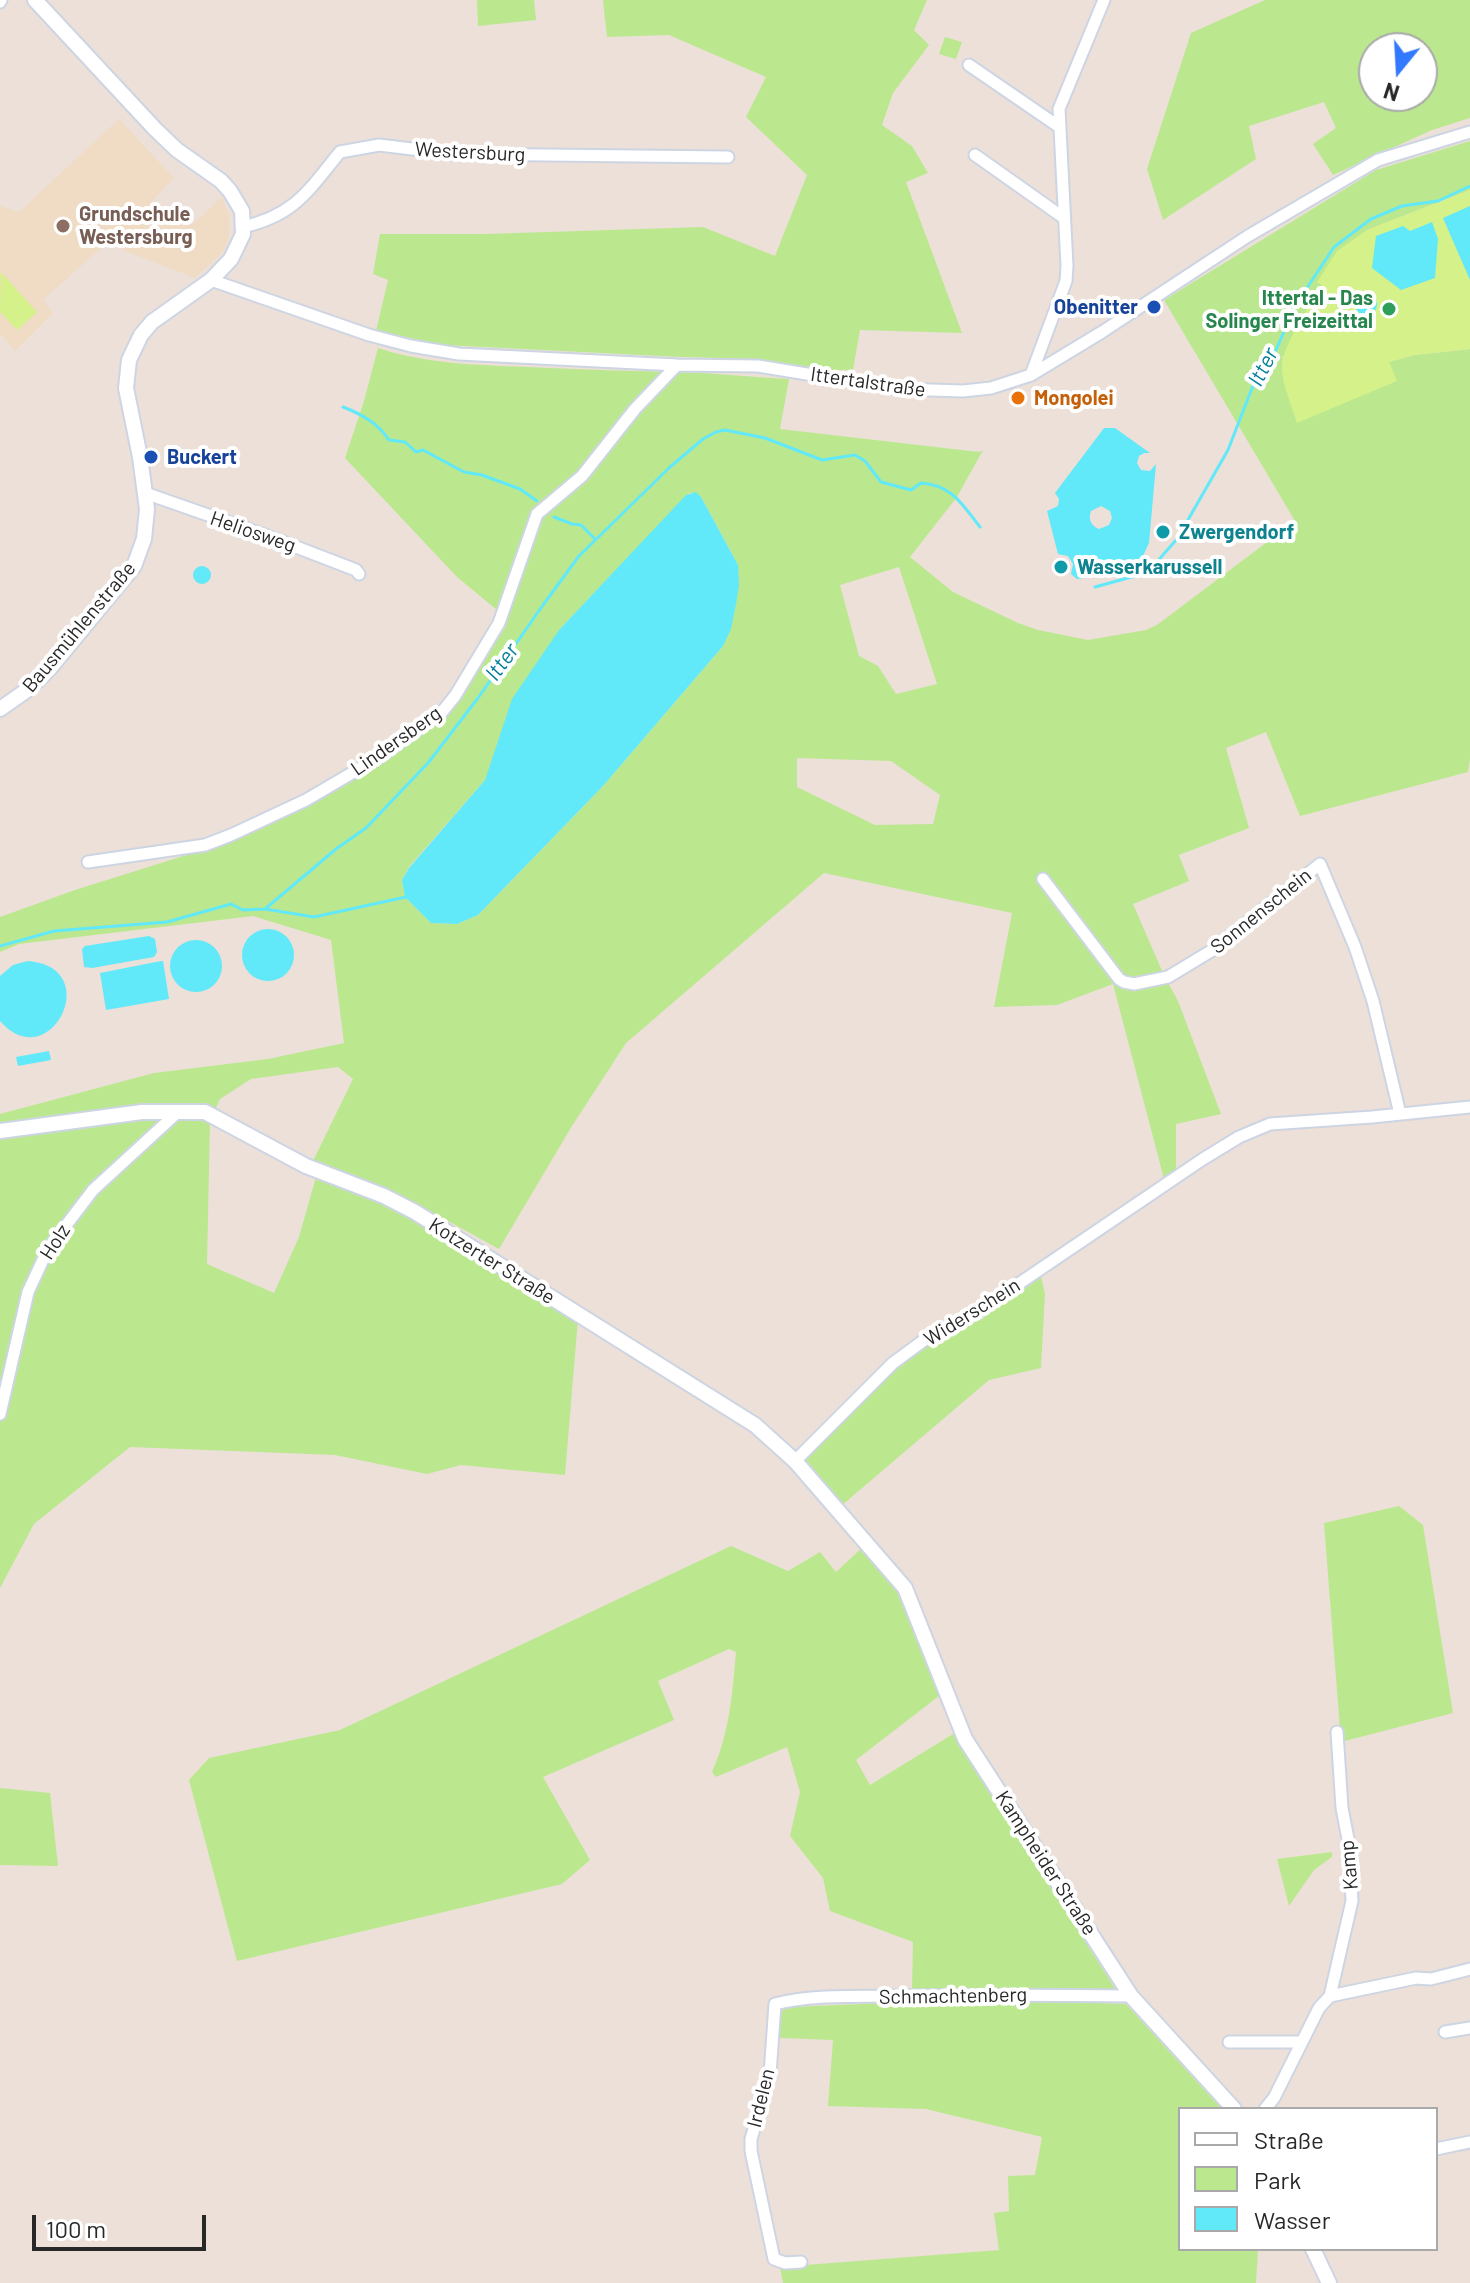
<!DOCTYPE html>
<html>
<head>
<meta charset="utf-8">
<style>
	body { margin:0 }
	#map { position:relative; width:1470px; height:2283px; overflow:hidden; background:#ece0d8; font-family:Barlow,sans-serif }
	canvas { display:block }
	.legend { position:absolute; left:1178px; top:2107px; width:260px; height:144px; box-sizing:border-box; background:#fff; border:2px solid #a9a9a9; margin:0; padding:10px 14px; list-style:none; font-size:24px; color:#282828 }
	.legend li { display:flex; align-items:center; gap:16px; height:40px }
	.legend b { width:40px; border:2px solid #a9a9a9 }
	.north { position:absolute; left:1358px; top:32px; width:80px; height:80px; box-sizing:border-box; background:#fff; border:2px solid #a9a9a9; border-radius:50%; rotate:198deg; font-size:22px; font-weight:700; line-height:32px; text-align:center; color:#282828 }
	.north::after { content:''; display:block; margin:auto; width:28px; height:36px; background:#3279ff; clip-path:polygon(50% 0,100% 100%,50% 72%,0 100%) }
	.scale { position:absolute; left:32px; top:2215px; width:174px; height:36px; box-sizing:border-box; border:4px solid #282828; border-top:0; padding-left:10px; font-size:24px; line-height:28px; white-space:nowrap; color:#282828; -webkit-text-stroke:6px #fff; paint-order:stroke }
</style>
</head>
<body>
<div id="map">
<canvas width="1470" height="2283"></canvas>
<ul class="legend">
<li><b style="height:10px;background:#fff"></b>Straße</li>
<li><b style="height:22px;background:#bbe88f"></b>Park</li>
<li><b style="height:22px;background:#61e8f9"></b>Wasser</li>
</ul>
<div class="north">N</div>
<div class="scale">100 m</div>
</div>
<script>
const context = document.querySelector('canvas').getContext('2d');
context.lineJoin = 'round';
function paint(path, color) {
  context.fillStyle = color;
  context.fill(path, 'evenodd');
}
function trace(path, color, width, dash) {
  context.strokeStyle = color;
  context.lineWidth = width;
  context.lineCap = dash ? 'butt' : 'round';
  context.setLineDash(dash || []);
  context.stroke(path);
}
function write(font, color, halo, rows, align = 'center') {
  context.font = font + ' Barlow,sans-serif';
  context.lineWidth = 8;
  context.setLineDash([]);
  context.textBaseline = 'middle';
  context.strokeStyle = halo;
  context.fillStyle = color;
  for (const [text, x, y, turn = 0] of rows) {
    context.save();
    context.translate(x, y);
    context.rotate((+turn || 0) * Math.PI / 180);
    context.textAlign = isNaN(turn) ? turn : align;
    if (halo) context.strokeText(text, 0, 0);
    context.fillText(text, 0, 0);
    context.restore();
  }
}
paint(new Path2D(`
	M119 119 174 178 152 201 193 224 222 197 229 215V238L223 252 195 278 125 251 111 239 43 300 53 313 15 351 0 334V206L19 212Z`), '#f0dbc5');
paint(new Path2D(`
	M477 0H534L536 20 478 26Z
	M603 0H927L914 30 929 45 893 93 882 125 912 146 928 173 906 182 962 333 860 330 853 370H814L759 359 680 357 444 345 376 331 388 280 373 274 380 234H486L703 227 775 256 807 175 746 117 766 77 669 35 607 37Z
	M1265 0H1470V118L1432 130 1333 175 1313 144 1336 128 1324 102 1249 126 1256 159 1163 220 1147 169 1191 33ZM1374 48H1422V96H1374Z
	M945 37 962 42 956 59 939 54Z
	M1470 141V190L1367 230 1318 282 1322 285 1294 334 1282 359 1389 362 1414 355 1470 349V759L1468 772 1300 816 1266 732 1226 748 1249 828 1179 855 1189 881 1133 904 1163 973 1178 1001 1221 1114 1176 1124V1173L1164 1179 1113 984 1057 1005 994 1007 1012 913 824 873 626 1043 572 1126 499 1249 399 1194 313 1161 353 1079 338 1067 251 1079 220 1099 210 1121 207 1264 274 1293 299 1237 316 1177 371 1199 427 1228 578 1319 565 1475 461 1465 427 1474 335 1455 130 1447 34 1524 0 1588V1114L154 1073 268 1059 344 1043 331 940 253 916 19 944 0 952V917L75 890 215 846 359 773 416 740 446 714 480 668 506 626 497 610 457 577 345 458 364 401 378 348C432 366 493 365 549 368 592 370 635 371 678 372 715 373 752 377 789 379L780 429 979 452 983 450 957 497 910 557 953 592 1018 623 1038 630 1088 640 1146 630 1157 625 1295 521 1164 300 1376 170ZM689 493H696L701 497 738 565 723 646 603 786 478 915 457 924 431 923 405 897 402 880 409 867 485 780 559 630ZM899 567 937 684 896 694 878 666 859 656 840 585ZM797 758 891 761 940 795 933 824 875 825 797 787Z
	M1041 1276 1045 1294 1041 1368 989 1380 841 1506 804 1466 809 1452 903 1361 941 1338 984 1318 988 1310Z
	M1399 1506 1423 1525 1453 1713 1341 1742 1324 1523Z
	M731 1546 788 1571 820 1552 836 1572 863 1547 897 1586 909 1606 939 1696 856 1760 870 1785 953 1734 1116 1990H912L913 1942 830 1911 823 1878 790 1836 800 1792 787 1747 716 1777 712 1772C730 1731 732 1696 736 1652L729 1649 658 1681 674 1720 543 1777 590 1860 562 1884 237 1961 189 1780 209 1758 340 1730Z
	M0 1788 50 1793 58 1866 0 1865Z
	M1332 1852V1857L1314 1870 1289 1906 1277 1859Z
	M991 1999 1126 2004 1222 2109H1180V2249H1258L1256 2283H783L780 2267 999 2250 994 2213 1009 2211 1008 2176 1035 2175 1042 2137 926 2109 828 2106 833 2040 780 2038 779 2013 788 2007Z`), '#bbe88f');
paint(new Path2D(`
	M1470 190V349L1414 355 1389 362 1397 381 1297 423C1292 406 1283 387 1282 369 1280 349 1311 304 1322 285L1317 282 1337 251 1367 230Z
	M1 272 37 312 17 330 0 312Z`), '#d5f18a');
paint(new Path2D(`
	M1470 206V280L1443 218Z
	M1432 222 1438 239 1435 278 1401 290 1372 268 1376 236 1403 226 1410 231Z
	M1355 304a11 11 0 1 1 22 0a11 11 0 1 1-22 0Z
	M1104 428H1115L1150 453H1144L1139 456 1137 463 1141 470 1150 471 1156 464 1149 543 1142 558 1128 569 1106 575 1077 579 1071 574 1073 564 1068 556 1058 554 1047 511 1058 506 1059 499 1055 493ZM1101 506 1110 511 1112 518 1109 525 1099 529C1091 526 1088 519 1091 511Z
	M696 492 701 497 738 565 739 585 736 604 731 629 723 646 603 786 478 915 457 924 431 923 405 897 402 880 409 868 485 780 512 699 559 630 686 495Z
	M193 575a9 9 0 1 1 18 0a9 9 0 1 1-18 0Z
	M242 955a26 26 0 1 1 52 0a26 26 0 1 1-52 0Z
	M149 936 155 939 157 952 154 957 92 968 84 967 82 949 85 946Z
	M170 966a26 26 0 1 1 52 0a26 26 0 1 1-52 0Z
	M28 961C106 967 50 1078 0 1021V976L13 965Z
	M161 961H163L169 999 106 1010 100 973Z
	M49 1051 51 1060 18 1066 16 1057Z`), '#61e8f9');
trace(new Path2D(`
	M343 407C361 414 378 423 389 440L405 442 416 452 423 450 464 472 482 475 520 489 537 501
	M554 517 572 524 581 525 595 539
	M1095 587 1135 576 1155 564 1177 539 1228 450 1254 383 1276 350 1295 306 1334 247 1371 219 1402 206 1438 201 1470 186
	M265 909 314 917 406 897
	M0 946 54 931 167 922 231 904 243 910 265 909 336 849 366 828 428 763 478 698 543 605 579 556 670 467 703 439 716 432 725 430 765 438 822 460 855 455 865 461 881 482 911 490 921 483C952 485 962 504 980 527`), '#61e8f9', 3);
const minor = new Path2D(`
	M0 2 1 0
	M969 65 1058 126
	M975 155 1064 218
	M243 227C295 215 308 191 340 152L379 145 453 154 728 157
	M211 280 369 335 411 346 459 354 677 365 758 366 899 389 963 391 991 388 1031 375 1102 332 1248 236 1378 160 1470 132
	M1031 375 1066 281 1067 266 1059 109 1104 0
	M145 493 265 535 356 570 359 574
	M88 862 205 845 231 835 306 800 381 756 442 712 455 696 499 623 537 514 582 476 635 409 677 365
	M1043 879 1119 979 1124 982 1134 984 1168 977 1211 951 1320 864 1355 947 1373 1001 1400 1114
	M0 1414 28 1292 48 1249 93 1190 179 1111
	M795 1461 893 1363 927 1338 974 1314 1203 1159 1239 1137 1270 1124 1372 1117 1470 1107
	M1330 1996 1352 1901 1349 1844 1342 1808 1337 1732
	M1445 2032 1470 2028
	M1229 2042H1302
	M1265 2109 1274 2098 1319 2008 1330 1996 1416 1978 1431 1979 1470 1969
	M1436 2149 1470 2142
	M801 2262 785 2263 774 2259 751 2151V2139L770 2074 775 2004C814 1994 857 1997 897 1996 975 1995 1053 1995 1131 1996`);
const tertiary = new Path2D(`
	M0 709 30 688 50 668 134 566 144 539 147 509 140 457 126 388 129 360 141 335 152 322 211 280 231 259 243 234 242 211 230 191 221 181 177 150 155 129 35 0
	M0 1131 142 1112H205L306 1166 384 1196 415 1212 755 1425 795 1461 905 1588 965 1739 1131 1996 1234 2109
	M1313 2249 1329 2283`);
trace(minor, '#cdd5e3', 15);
trace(tertiary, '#cdd5e3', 18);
trace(minor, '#fff', 11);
trace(tertiary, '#fff', 14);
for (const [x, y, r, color] of [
	[63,226,8,"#8d6e63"],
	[1154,307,8,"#1a4fb4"],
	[1389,309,8,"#2e9e5b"],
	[1018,398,8,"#e8710a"],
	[151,457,8,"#1a4fb4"],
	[1163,532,8,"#0f9aa8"],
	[1061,567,8,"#0f9aa8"]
]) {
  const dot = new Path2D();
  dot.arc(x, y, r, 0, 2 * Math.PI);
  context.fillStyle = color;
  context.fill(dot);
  trace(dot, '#fff', 3);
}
write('20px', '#282828', '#fff', [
	["Westersburg",470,152,3],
	["Ittertalstraße",868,382,8],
	["Heliosweg",253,532,19],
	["Bausmühlenstraße",79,627,-50],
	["Lindersberg",396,741,-35],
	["Sonnenschein",1261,911,-39],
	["Holz",55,1242,-57],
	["Kotzerter Straße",492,1261,32],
	["Widerschein",972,1312,-32],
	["Kampheider Straße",1046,1863,57],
	["Kamp",1349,1865,-95],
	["Schmachtenberg",953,1996,-1],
	["Irdelen",761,2098,-76]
]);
write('bold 20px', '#785e54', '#fff', [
	["Grundschule",79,214],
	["Westersburg",79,237]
], 'left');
write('bold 20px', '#27864d', '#fff', [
	["Ittertal - Das",1373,298],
	["Solinger Freizeittal",1373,321]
], 'right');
write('bold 20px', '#164399', '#fff', [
	["Obenitter",1138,307],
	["Buckert",167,457,"left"]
], 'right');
write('bold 20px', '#c56008', '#fff', [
	["Mongolei",1034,398]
], 'left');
write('bold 20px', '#0d838f', '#fff', [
	["Zwergendorf",1179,532],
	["Wasserkarussell",1077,567]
], 'left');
write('italic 22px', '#037e9b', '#fff', [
	["Itter",1263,367,-63],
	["Itter",502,662,-54]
]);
</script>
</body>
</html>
